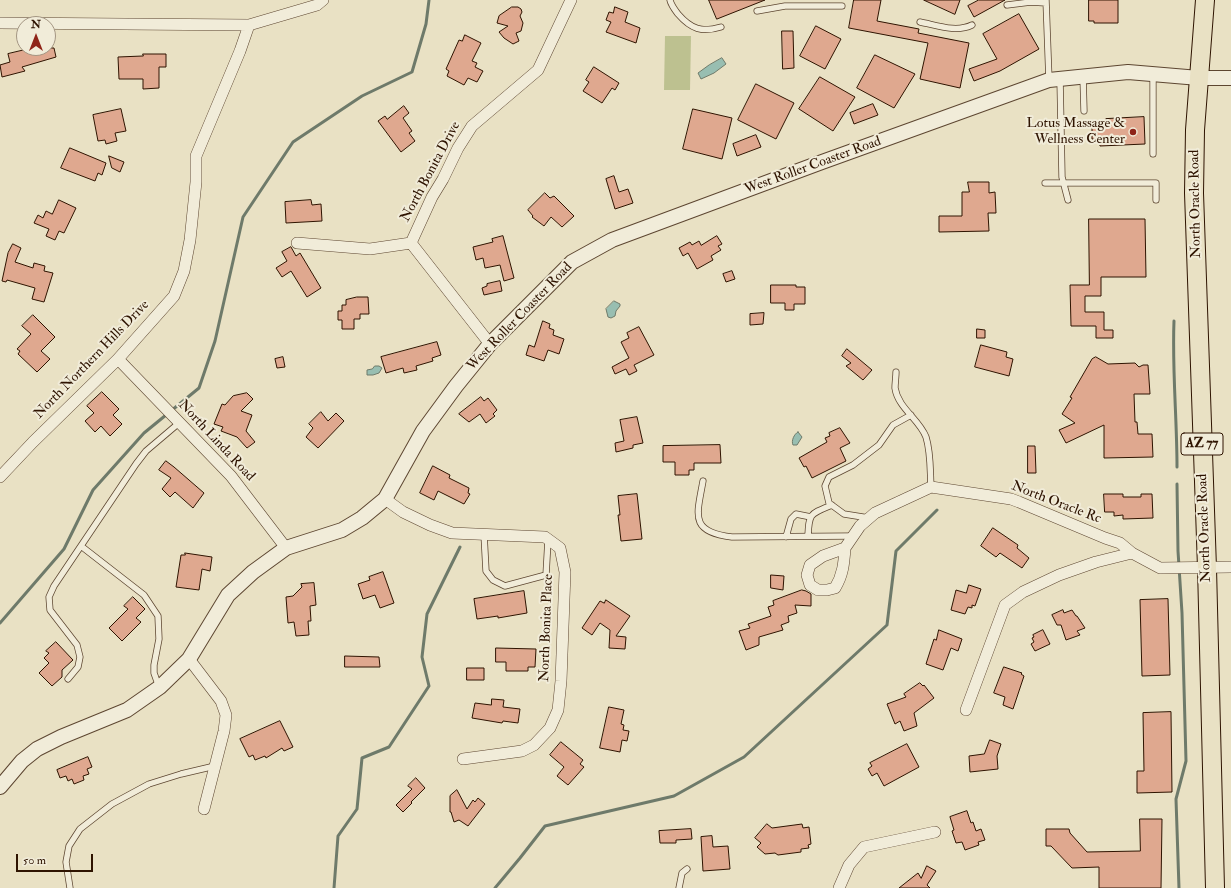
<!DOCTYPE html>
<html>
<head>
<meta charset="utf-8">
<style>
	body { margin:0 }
	#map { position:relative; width:1231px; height:888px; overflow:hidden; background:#e9e1c4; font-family:"IM FELL Double Pica",serif }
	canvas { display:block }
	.north { position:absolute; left:16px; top:16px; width:40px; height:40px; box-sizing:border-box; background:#f1ecd9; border:1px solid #a39582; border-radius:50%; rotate:0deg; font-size:11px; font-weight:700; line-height:16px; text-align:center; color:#2e1300 }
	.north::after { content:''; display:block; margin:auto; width:14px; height:18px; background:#8f2418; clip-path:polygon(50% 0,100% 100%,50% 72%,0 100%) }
	.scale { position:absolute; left:16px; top:854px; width:77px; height:18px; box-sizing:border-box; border:2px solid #2e1300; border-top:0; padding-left:5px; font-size:12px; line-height:14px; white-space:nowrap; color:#2e1300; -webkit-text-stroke:3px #f1ecd9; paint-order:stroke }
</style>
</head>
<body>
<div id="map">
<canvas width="1231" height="888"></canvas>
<div class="north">N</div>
<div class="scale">50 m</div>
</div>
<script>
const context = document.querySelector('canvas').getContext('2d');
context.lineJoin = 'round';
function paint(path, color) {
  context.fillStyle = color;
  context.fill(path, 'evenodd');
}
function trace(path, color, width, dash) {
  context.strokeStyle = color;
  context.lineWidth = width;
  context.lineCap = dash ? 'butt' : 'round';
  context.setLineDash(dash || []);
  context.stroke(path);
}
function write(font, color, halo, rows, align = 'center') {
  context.font = font + ' "IM FELL Double Pica",serif';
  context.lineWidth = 4;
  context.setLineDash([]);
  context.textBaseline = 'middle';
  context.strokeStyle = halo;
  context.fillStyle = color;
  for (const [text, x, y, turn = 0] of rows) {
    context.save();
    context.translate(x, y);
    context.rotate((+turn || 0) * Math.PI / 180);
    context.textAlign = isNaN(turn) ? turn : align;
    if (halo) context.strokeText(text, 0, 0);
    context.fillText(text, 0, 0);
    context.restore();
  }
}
paint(new Path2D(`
	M665 36H691L690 90H664Z`), '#bdc190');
const water = new Path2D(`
	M722 58 726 64 714 73 701 79 698 73 709 65Z
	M614 301 620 304V306L616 311 615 316 611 318 608 317 606 309Z
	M375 366H379L382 368 379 373 373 375H367V370L372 369Z
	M798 432 802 437 797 445H793C791 441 794 434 798 432Z`);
paint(water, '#98beb1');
trace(water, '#6e7a6a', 1);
trace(new Path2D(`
	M1174 321C1172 369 1177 418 1177 467
	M1177 484 1178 551 1182 613 1186 761 1176 799 1179 888
	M0 623 64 549 93 490 144 433 199 388 215 341 243 217 293 142 362 96 412 72 426 24 429 0
	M334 888 338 836 357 809 362 758 389 747 429 686 422 657 427 614 460 547
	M495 888 520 858 545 826 674 796 744 757 887 625 896 551 937 510`), '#6e7a6a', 3);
const building = new Path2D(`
	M709 0H765L717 19Z
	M854 0H881L877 21 919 29 918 33 969 43 960 88 920 79 928 43 849 28Z
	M924 0H960L955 14Z
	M979 0H1005L974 17 968 6Z
	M1089 0H1118V23H1094V21H1089Z
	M512 7H518L521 9 522 12 520 16 523 23 521 31 516 33 519 41 513 44 504 38 499 32 508 26 497 23 499 16Z
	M615 7 628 12 625 22 640 28 636 43 606 32 611 22 606 20 609 12 613 13Z
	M1019 14 1039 49 1000 71 974 81 969 69 997 59 983 34Z
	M816 26 841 39 825 69 800 56Z
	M782 31H793L794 68 783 69Z
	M465 35 481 43 472 61 477 63 475 67 483 71 477 82 468 78 464 85 447 76 449 71 446 69 459 40 462 41Z
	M32 48H54L56 57 22 67 25 71 2 77 0 65 10 62 8 54Z
	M143 54H166V67H159V88L143 89V79H119L118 57 143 56Z
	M875 55 915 74 894 108 857 88Z
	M594 67 619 83 615 90 612 88 602 103 583 91 589 82 586 80Z
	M820 77 855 97 833 131 799 109Z
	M756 84 794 103 776 139 738 120Z
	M873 104 878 115 854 124 850 113Z
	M404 106 409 113 403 118 412 131 409 133 415 141 401 152 378 121 385 116 387 119Z
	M121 109 126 131 115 133 117 141 106 144 105 140 98 141 93 115Z
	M693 109 732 118 722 159 683 149Z
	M1144 117 1145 144 1100 146 1099 139H1092V123L1107 122 1106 119Z
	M756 135 761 147 737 156 733 144Z
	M70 148 106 163 102 175 98 173 95 181 61 168Z
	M109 156 124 162 120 172 112 168Z
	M614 176 619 192 628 189 633 203 615 209 606 179Z
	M968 182H989V193L995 192 996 213H988L989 231 939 232V216H962V192H969Z
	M545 193 550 198 554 196 574 216 562 227 551 217 544 226 532 217 533 216 528 210Z
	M59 200 76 208 64 233 59 231 55 240 46 236 49 229 34 223 38 215 43 218 46 211 52 214Z
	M311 200 312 205 321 204 322 221 286 223 285 202Z
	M1089 219H1145L1146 277H1101V296H1085V312H1104V330H1113V338H1096V326H1071L1070 285H1089Z
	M503 236 514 278 504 281 500 265 485 268 483 258 476 260 473 247 493 242 492 239Z
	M717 236 722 244 718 246 721 250 711 256 713 260 697 269 688 253 683 256 679 248 690 242 692 245 699 241 701 245Z
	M13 244 21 248 15 262 33 268 34 263 45 266 44 271 53 273 44 302 32 299 35 288 7 280 6 282 2 281 8 253Z
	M291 247 296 256 300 253 321 288 307 297 291 271 282 277 276 268 287 261 282 252Z
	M732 271 735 279 726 282 723 274Z
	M500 281 502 291 484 295 482 288 487 286V284Z
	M771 285H796V287H805V304H794V310H785V303H771Z
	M357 297H368L369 314H360V319H354V329H342V320H338V311H342V305H346V300Z
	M764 313 763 324 750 325V314Z
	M33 315 55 337 41 351 50 359 37 372 18 354 20 351 17 349 31 334 22 326Z
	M543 321 550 324 549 328 554 330 553 335 564 339 559 354 548 350 544 361 526 355 529 345 534 347Z
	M639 327 654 355 634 365 637 371 629 375 626 369 615 374 612 367 629 358 621 342 629 338 627 333Z
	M977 329 985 330V338H977Z
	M437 342 441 355 432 358 433 361 416 366 417 370 404 373 403 368 386 373 381 357Z
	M981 345 1007 352 1006 357 1013 359 1009 376 975 367Z
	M847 349 872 370 863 380 846 366 851 363 842 356Z
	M283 357 285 367 277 368 275 359Z
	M1096 357 1108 364 1135 363 1139 367 1143 365H1148L1150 394H1134L1135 422H1137L1138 434H1152L1153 457 1104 458V425L1066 443 1059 430 1075 423 1062 414 1072 398 1070 397 1092 359Z
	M102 392 119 409 113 415 122 424 110 436 101 426 95 432 85 421 94 413 87 406Z
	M247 393 253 399 241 411 252 415 246 431 255 442 247 448 237 437 221 431 223 427 214 424 222 404 225 405 233 396Z
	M481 397 484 401 488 398 497 410 493 414 495 416 486 423 480 414 469 422 459 414Z
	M321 412 328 421 336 413 344 421 318 448 306 437 313 428 309 424Z
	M637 417 643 443 633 445V448L616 452 615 443 624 441 620 420Z
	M840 428 850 443 840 448 846 461 812 478 806 466 804 467 799 458 827 442 825 438 830 436 829 433Z
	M720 445 721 463H694V470H689V475H675V462H663V446Z
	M1028 446H1035L1036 473H1028Z
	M166 461 174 467 204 493 193 508 175 492 170 497 162 489 171 478 159 470Z
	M433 466 450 475 449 478 469 488 468 493 470 494 464 504 438 491 434 500 420 493Z
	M637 494 642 539 621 541 618 515H620L618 496Z
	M1104 494H1123V497H1141V494H1152L1153 518 1123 519V515L1114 516V512H1105Z
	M993 528 1018 545 1017 548 1029 558 1022 568 1000 553 996 557 981 546Z
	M185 553 212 557 210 571 202 569 199 590 176 587 181 555H185Z
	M383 572 394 603 380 608 375 595 363 599 358 584 370 580 369 577Z
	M771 575 784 576 783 590 771 588Z
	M314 583 316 605 310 606 311 621H308L309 635 296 636 294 622 288 623 286 597 293 596 302 587 301 584Z
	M969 585 981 589 975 606 972 605V608L968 607 965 614 951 610 956 590 966 593Z
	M802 590 806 591 811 594V606L795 605 797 613 788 616 789 622 781 625 783 630 759 637V645L746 650 739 631 750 628 748 624 771 616 768 607 774 605 773 601Z
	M524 591 527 613 498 618V616L477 619 474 599Z
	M133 597 145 609 136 618 141 622 122 641 109 628 128 609 124 606Z
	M1168 599 1170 675 1142 676 1140 600Z
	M606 600 630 616 616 636 626 637 625 649 609 648 610 630 600 623 592 635 582 628 600 601 604 603Z
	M1063 610 1064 613 1072 610 1076 616H1077L1085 628 1077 631 1080 635 1066 640 1061 625H1057L1052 615Z
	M939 630 962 639 958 651 951 648 943 670 926 664 934 639 936 640Z
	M1043 630 1050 644 1035 651 1031 644 1034 642 1032 638 1034 637 1033 635Z
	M56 642 73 660 62 670V677L52 686 39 673 49 663 44 658 49 653 46 651Z
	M496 648 536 649 535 667H528V671H506V662H496Z
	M345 656 379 657 380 667H345Z
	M1004 667 1022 673 1021 674 1024 676 1013 709 1003 705 1005 697 994 693Z
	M467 668H484V680H467Z
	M920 683 923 686 924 685 934 698 914 713 917 726 904 731 900 721 895 724 887 704 906 697 904 694Z
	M492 699 504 700 503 707 520 709 518 723 503 721 502 723 472 718 475 703 491 705Z
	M609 707 624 710 621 724 624 725 623 730 629 731 627 741 622 740 620 752 600 748Z
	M1171 712 1172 792 1137 793V771H1144L1143 713Z
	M280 721 293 747 284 751 282 748 266 758 265 756 255 760 253 755 249 757 240 739Z
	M990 740 1001 744 997 756 998 769 970 772 969 756 984 754Z
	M561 742 583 760 580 764 584 767 568 785 557 776 564 767 550 755Z
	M907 744 919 767 884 786 877 773 872 776 868 769 872 766 870 763Z
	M88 757 92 767 87 769 89 774 83 776 84 780 74 784 72 779 68 781 66 776 60 778 57 770Z
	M416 778 425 788 411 802 412 803 403 812 396 805 412 789 408 786Z
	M457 790 467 809 473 800 475 802 478 798 485 804 468 826 459 820 454 822 451 812H450V796Z
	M967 811 971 823 973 822 976 831 981 829 985 840 978 842 979 845 965 850 962 842 956 843 952 831 954 830 950 817Z
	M1140 819H1162L1161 888H1099V867L1072 868 1051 846H1046V829H1069L1070 833 1087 852 1140 851Z
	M767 824 772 828 802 824 803 828 809 827 811 844 808 845 809 848 801 849V852L778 855 775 853 765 854 757 847 761 843 755 838Z
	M691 829 692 839 676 840V843H660L659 831Z
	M712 836 713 847 728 846 730 869 703 871 701 837Z
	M927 866 936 871 927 885 930 888H899L918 873 921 878Z`);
paint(building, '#dfa88f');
trace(building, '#2e1300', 1);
const service = new Path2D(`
	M670 0C671 5 675 10 678 14 691 29 702 33 721 27
	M1046 0 1049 80
	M1007 5 1031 2 1046 3
	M757 11 785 6H842
	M920 22C936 25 956 33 972 25
	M1153 75V154
	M1083 76 1084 111
	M1060 79 1062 177 1068 200
	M1045 183H1156V200
	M896 372C896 377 895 383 895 388 898 408 919 419 926 437 931 453 930 471 931 487
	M703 481C697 515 689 532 732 537L853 536
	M869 518 844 514 829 503 825 486 829 477 853 465 879 445 893 425 911 415
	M484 534 486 571 493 580 505 586 546 575 548 540
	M808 536C809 513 810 514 832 505
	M786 537 791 519 796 514 811 517
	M81 546 144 595 158 616 159 639 154 665V673L159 687
	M68 679 78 667 80 657 77 645 50 610 49 597 54 586 136 464 146 451 179 423
	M70 888 66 862 69 846 80 829 112 804 149 784 181 774 215 766
	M679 888 682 873 687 869`);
const minor = new Path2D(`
	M0 23 249 25 317 5 323 0
	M297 243 370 249 411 243
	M411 243 432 197 443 179 458 148 472 126 538 70 571 0
	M411 243 490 344
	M118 359 231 476 286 548
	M0 477 33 442 118 359 174 296 184 271 190 240 196 182V156L240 51 249 25
	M385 499 403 512 430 525 452 533 545 537 560 548 565 572 561 681 558 710 550 728 534 745 522 751 463 759
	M845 548C844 563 843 575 835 588L827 590H818L810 585 807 575 810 565 823 556 845 548 860 526 875 513 931 487 1011 499 1019 502 1105 538 1120 543 1132 553 1160 568 1231 567
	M189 659 221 701 226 715 224 731 204 809
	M966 710 1005 605 1023 592 1059 575 1096 562 1132 553
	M839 888 849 865 864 847 935 832`);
const tertiary = new Path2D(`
	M0 787 22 761 37 749 61 737 127 710 160 687 189 659 228 595 253 572 286 548 342 530 362 518 385 499 423 431 456 386 490 344 572 262 612 240 822 162 1049 80 1128 72 1199 78H1231`);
const trunk = new Path2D(`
	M1205 0 1195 130 1194 193 1207 568 1215 888`);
trace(service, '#5d4631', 7);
trace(minor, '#5d4631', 12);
trace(tertiary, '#5d4631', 16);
trace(trunk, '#2e1300', 20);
trace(service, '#f1ecd9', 5.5);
trace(minor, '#f1ecd9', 11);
trace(tertiary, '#f1ecd9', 14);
trace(trunk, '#e9e1c4', 18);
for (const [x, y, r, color] of [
	[1133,132,4,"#8f2418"]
]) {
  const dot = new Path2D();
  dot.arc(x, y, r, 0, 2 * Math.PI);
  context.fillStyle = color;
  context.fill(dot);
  trace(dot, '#f1ecd9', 1.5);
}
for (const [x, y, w] of [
	[1202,444,42]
]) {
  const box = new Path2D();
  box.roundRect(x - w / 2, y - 11, w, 22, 3);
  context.fillStyle = '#f1ecd9';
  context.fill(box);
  trace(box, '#2e1300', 1);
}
write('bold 13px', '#2e1300', null, [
	["AZ 77",1202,444]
]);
write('14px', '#2e1300', '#f1ecd9', [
	["Lotus Massage &",1125,124],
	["Wellness Center",1125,140]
], 'right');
write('14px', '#2e1300', '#f1ecd9', [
	["West Roller Coaster Road",813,166,-20],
	["North Bonita Drive",431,172,-62],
	["North Oracle Road",1196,204,-91],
	["West Roller Coaster Road",520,317,-46],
	["North Northern Hills Drive",92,360,-46],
	["North Linda Road",216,441,47],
	["North Oracle Rc",1056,503,21],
	["North Oracle Road",1205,528,-92],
	["North Bonita Place",547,628,-88]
]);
</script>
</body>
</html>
